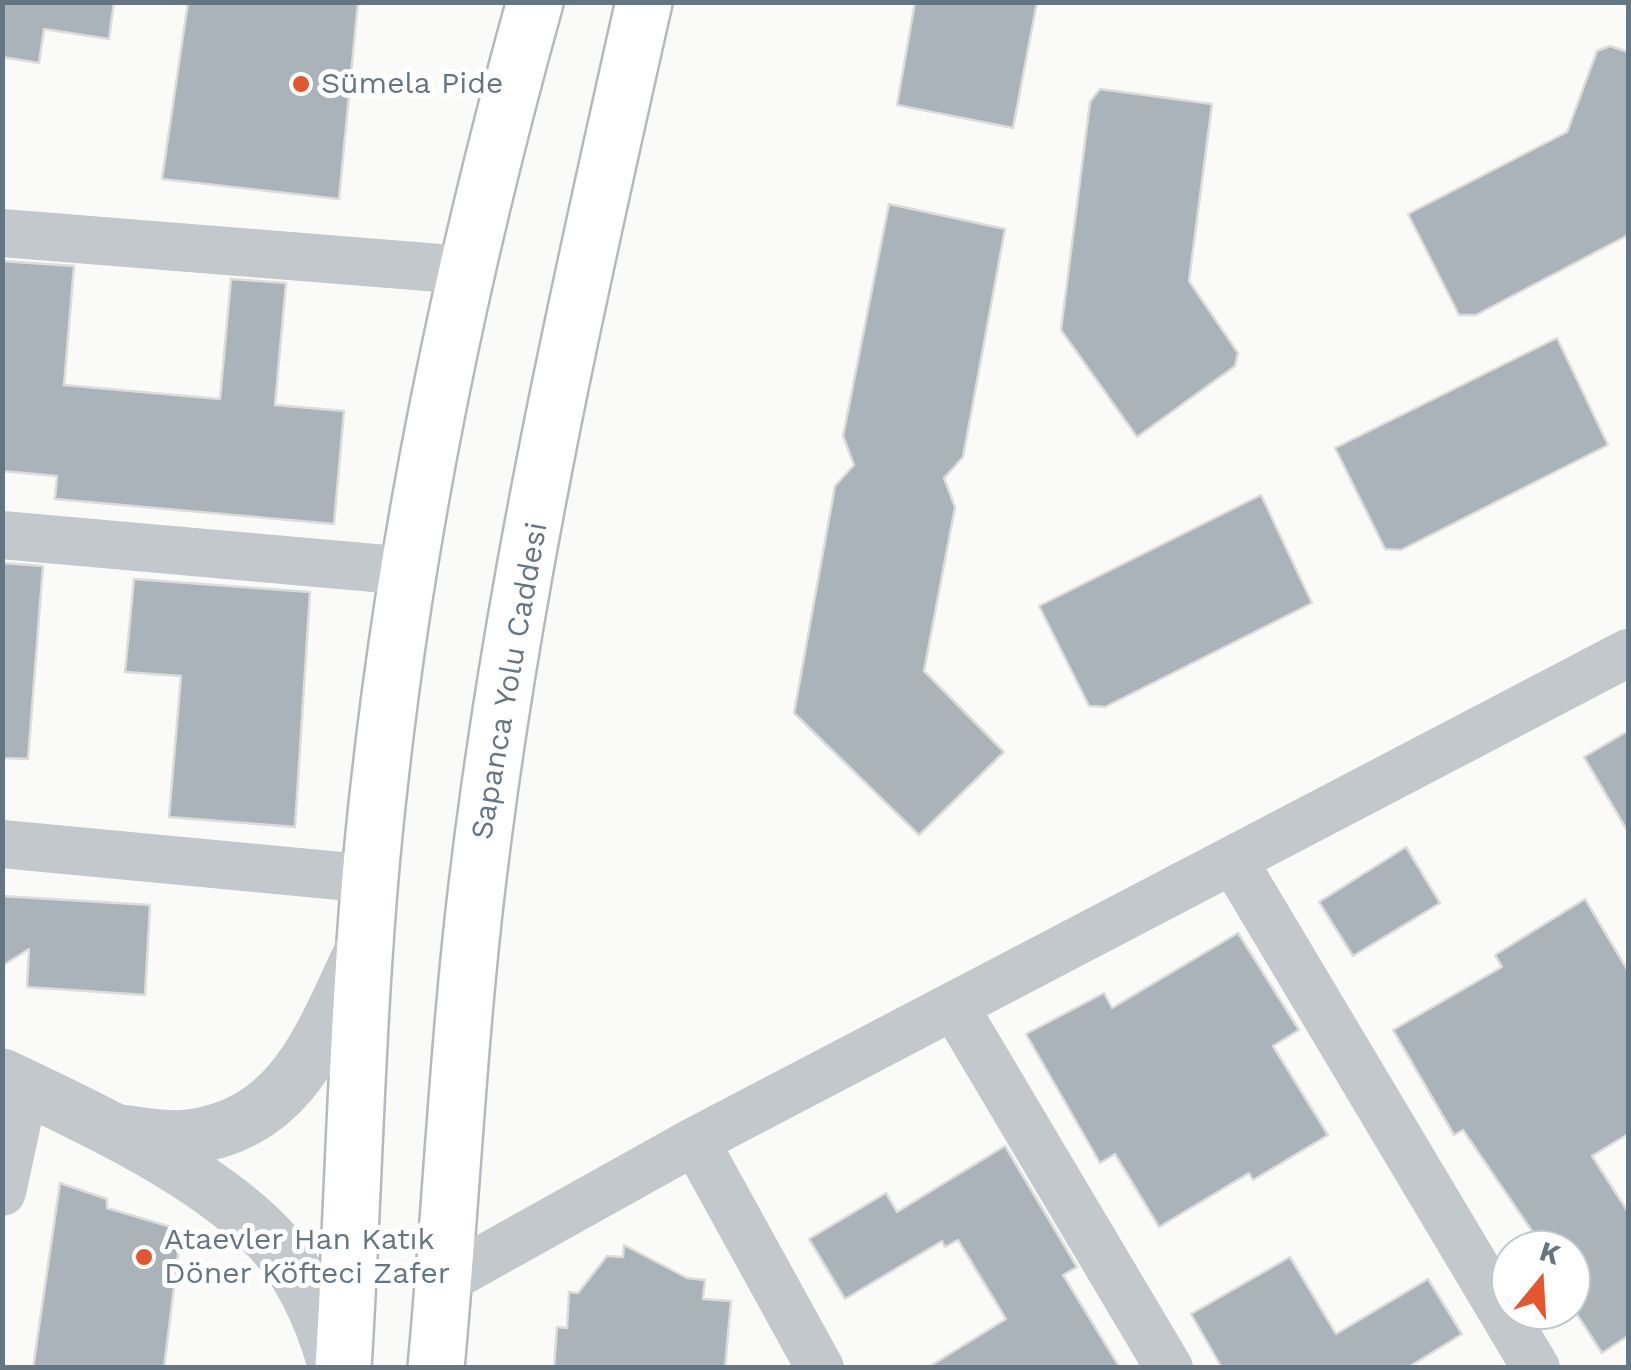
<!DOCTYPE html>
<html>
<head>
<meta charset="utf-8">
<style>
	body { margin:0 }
	#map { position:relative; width:1631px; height:1370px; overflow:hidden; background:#fafaf8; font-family:"Work Sans",sans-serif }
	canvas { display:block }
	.frame { position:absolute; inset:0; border:5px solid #657683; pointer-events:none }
	.north { position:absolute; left:1491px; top:1230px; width:100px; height:100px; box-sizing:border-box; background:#fff; border:2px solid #c1c8cd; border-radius:50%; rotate:18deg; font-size:28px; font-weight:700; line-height:40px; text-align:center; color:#657683 }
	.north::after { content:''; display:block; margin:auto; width:35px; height:45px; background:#e4572e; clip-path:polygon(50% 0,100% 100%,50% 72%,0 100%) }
</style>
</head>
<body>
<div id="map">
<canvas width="1631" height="1370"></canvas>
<div class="frame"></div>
<div class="north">K</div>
</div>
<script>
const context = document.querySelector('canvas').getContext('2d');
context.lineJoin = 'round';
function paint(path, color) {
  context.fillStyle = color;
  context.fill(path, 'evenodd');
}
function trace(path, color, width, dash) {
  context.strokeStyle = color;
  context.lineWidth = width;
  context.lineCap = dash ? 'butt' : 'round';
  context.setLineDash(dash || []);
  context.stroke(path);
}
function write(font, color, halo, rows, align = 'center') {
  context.font = font + ' "Work Sans",sans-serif';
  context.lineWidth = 10;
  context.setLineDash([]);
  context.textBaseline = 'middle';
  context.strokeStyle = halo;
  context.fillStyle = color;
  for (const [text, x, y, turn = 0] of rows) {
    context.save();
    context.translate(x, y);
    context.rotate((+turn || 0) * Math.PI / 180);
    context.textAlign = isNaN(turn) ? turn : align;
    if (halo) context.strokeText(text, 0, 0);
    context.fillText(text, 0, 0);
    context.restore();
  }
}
const building = new Path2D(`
	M2 2H114L109 39 44 29 39 63 2 57Z
	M188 2H358L339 199 162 179Z
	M915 2H1037L1013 128 897 105Z
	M1610 46 1628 52V235L1476 315H1459L1408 214 1567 132 1597 51Z
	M1100 89 1212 104 1189 281 1238 353 1235 366 1137 437 1061 330 1090 102Z
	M889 204 1005 229 963 457 944 478 955 507 924 671 1004 752 919 835 794 713 835 486 854 465 843 436Z
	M2 261 74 266 64 385 220 399 231 279 286 283 275 405 344 411 334 524 55 499 57 476 2 471Z
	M1557 338 1608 445 1401 550 1385 549 1335 448Z
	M1261 495 1312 603 1105 707 1089 706 1039 606Z
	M2 563 43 566 28 759 2 758Z
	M134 579 310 592 295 827 169 817 181 676 125 672Z
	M1628 731V832L1584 757Z
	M1406 847 1440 903 1353 956 1319 902Z
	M2 896 150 905 145 995 27 987 29 949 2 966Z
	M1585 899 1628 971V1134L1592 1156 1628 1212V1336L1602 1353 1571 1305V1250H1545L1463 1130 1454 1135 1393 1030 1502 967 1495 955Z
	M1238 933 1299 1030 1273 1046 1328 1135 1253 1180 1249 1173 1159 1227 1115 1154 1100 1163 1026 1034 1104 993 1112 1008Z
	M1005 1146 1077 1267 1063 1275 1120 1368H927L1006 1319 958 1240 945 1247 942 1241 845 1299 809 1239 886 1193 897 1212Z
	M60 1183 107 1199V1208L181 1230 164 1368H33Z
	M624 1245 687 1278 705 1280 703 1299 731 1301 725 1368H554L557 1327 567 1328 569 1292 578 1293 607 1256 623 1257Z
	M1290 1257 1336 1334 1428 1279 1462 1334 1407 1368H1222L1191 1314Z`);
paint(building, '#aab3b9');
trace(building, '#dcdcda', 2.5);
const trunk = new Path2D(`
	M343 1368C355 1175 357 979 379 787 408 521 463 260 535 2
	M436 1368C451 1207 458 1046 477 886 512 589 578 294 644 2`);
trace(trunk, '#b4b9bd', 60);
trace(new Path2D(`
	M2 233 465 270
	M2 535 408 571
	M2 844 372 879
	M1233 860 1536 1368
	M954 1006 1169 1368
	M695 1141 820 1368
	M2 1192 25 1086
	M444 1281 695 1141 1628 653`), '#c3c8cc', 48);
trace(new Path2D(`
	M2 1076C87 1116 206 1171 270 1239 304 1275 323 1321 336 1368
	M119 1132C141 1134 166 1140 188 1137 297 1124 324 1028 366 943`), '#c3c8cc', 55);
trace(trunk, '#fff', 55);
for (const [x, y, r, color] of [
	[301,84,10,"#e4572e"],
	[144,1257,10,"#e4572e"]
]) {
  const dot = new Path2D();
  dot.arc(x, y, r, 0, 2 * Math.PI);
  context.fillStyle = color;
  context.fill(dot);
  trace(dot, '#fff', 4);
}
write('30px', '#657683', '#fff', [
	["Sümela Pide",321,84],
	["Ataevler Han Katık",164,1240],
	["Döner Köfteci Zafer",164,1274]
], 'left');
write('30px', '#657683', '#fff', [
	["Sapanca Yolu Caddesi",510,681,-80]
]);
</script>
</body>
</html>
